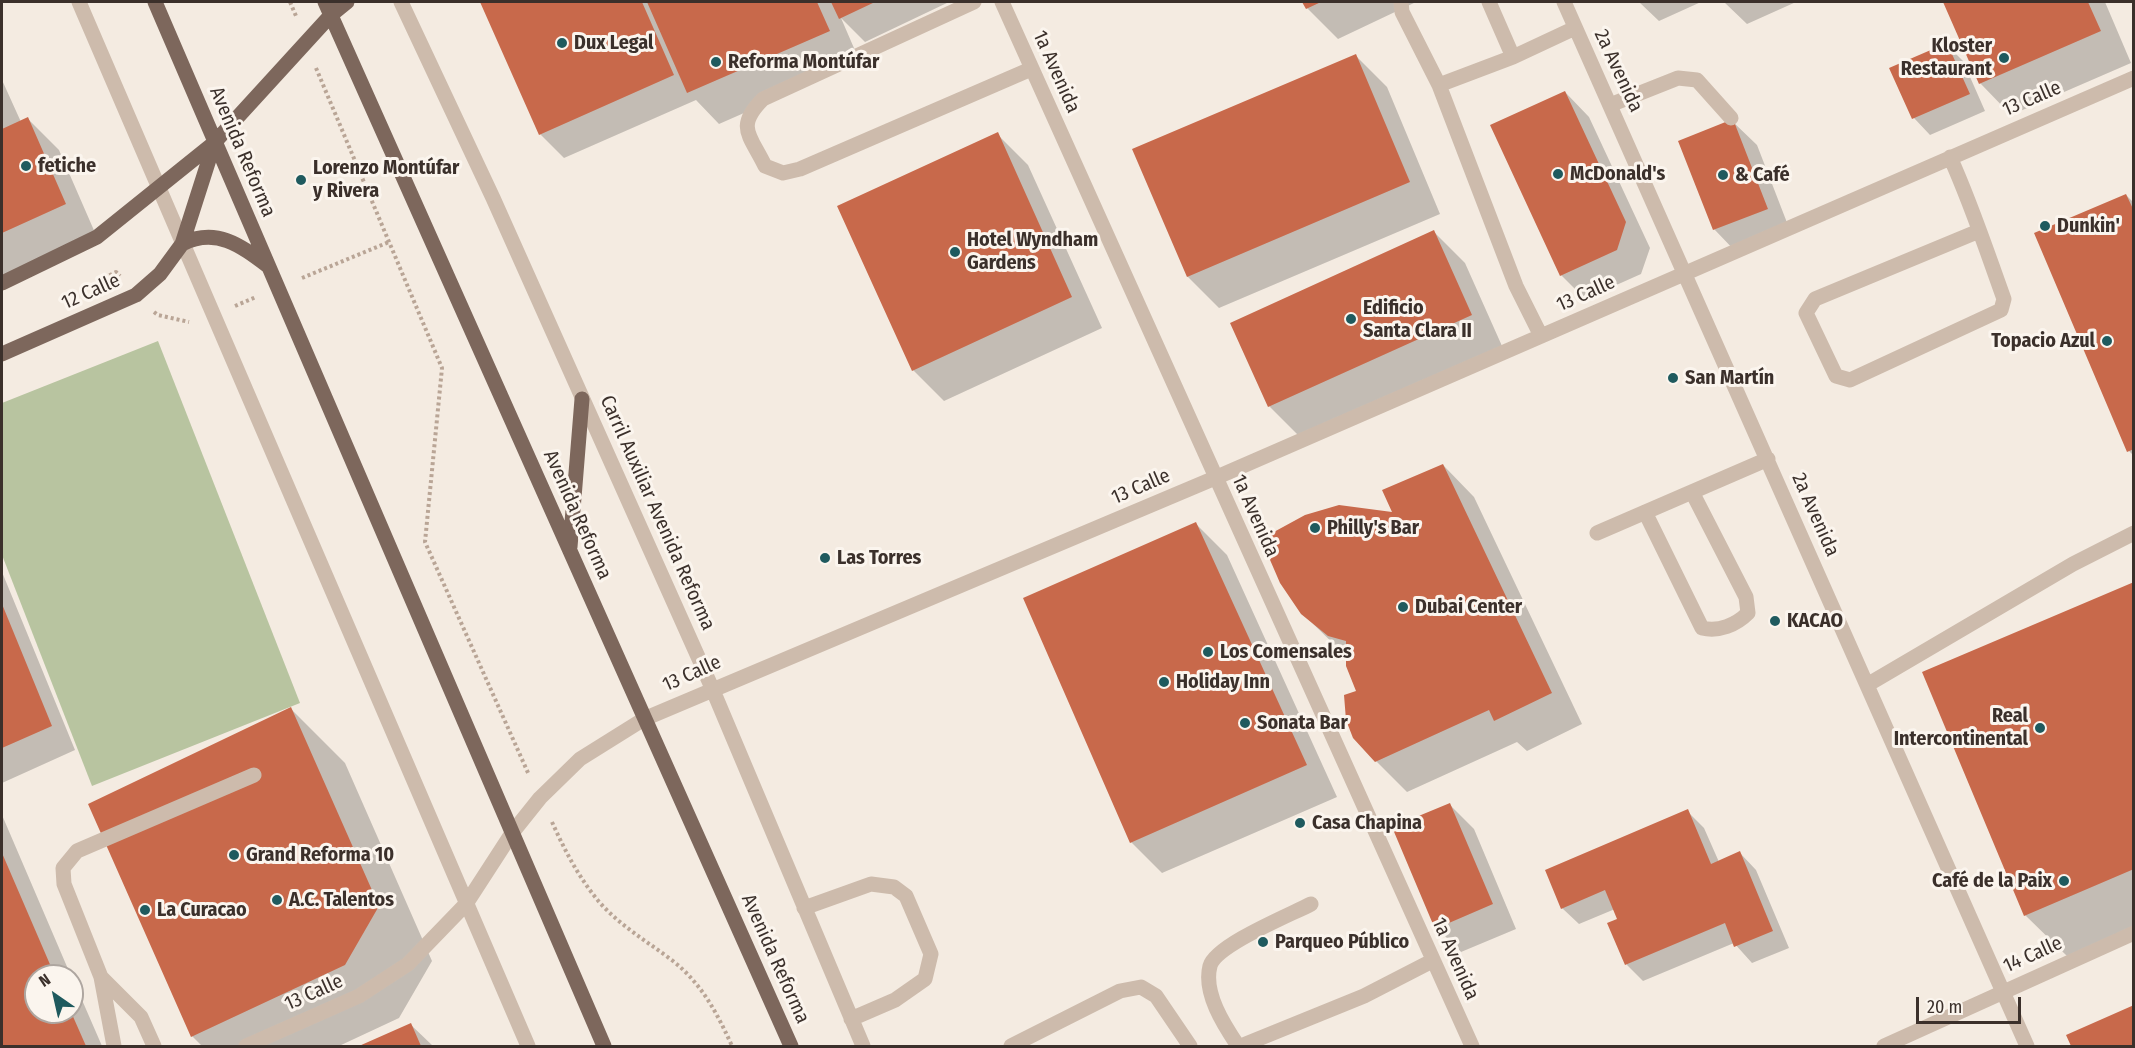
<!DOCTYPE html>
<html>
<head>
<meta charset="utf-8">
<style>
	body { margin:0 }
	#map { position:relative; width:2135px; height:1048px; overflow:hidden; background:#f4ebe1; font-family:"Fira Sans Condensed",sans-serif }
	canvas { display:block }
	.frame { position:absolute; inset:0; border:3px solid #3b302b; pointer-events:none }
	.north { position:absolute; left:24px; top:964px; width:60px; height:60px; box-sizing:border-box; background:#fbf5ee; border:2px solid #aea6a0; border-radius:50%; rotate:326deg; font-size:16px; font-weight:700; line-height:24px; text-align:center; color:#3b302b }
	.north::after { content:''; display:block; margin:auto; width:21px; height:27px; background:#1f5a5e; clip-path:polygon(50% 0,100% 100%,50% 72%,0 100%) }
	.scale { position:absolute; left:1916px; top:997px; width:105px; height:27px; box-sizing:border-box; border:3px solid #3b302b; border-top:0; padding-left:8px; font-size:18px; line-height:21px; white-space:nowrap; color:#3b302b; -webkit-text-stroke:4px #fbf5ee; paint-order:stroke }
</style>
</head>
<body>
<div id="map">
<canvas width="2135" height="1048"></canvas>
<div class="frame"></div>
<div class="north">N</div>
<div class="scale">20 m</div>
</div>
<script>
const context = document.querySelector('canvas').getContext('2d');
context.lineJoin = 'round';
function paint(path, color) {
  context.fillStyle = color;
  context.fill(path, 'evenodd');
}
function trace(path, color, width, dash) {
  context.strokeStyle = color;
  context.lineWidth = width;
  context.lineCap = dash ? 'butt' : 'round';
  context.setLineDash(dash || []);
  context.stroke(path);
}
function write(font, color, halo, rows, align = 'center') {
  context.font = font + ' "Fira Sans Condensed",sans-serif';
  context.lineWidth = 6;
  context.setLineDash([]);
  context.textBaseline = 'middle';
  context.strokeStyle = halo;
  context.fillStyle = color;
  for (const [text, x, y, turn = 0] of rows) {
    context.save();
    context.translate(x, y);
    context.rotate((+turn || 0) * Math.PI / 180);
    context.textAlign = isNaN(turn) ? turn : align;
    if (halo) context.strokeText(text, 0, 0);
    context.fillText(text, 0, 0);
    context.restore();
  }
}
paint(new Path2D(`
	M158 341 300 703 92 786 2 555V403Z`), '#b8c4a0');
paint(new Path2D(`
	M482 2H949L865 42 841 18 860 62 719 124 696 100 564 158 540 134Z
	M1304 2H1416L1338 39 1307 8Z
	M1639 2H1701L1659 21Z
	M1724 2H1796L1747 24Z
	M1945 2H2105L2131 63 2011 115 1980 83Z
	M1946 44 1963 61 1985 111 1930 135 1914 118 1891 69Z
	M1356 56 1387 87 1440 214 1219 308 1188 277 1134 149Z
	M2 80 21 122 28 119 59 150 96 235 2 277Z
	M1565 92 1589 117 1650 248 1641 274 1585 299 1561 275Z
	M1732 121 1757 145 1791 233 1738 254 1714 229Z
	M997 134 1028 165 1102 328 944 401 913 370Z
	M2126 195 2134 203V456L2129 451Z
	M1434 232 1465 263 1502 346 1300 437 1269 406Z
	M1443 465 1474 497 1582 724 1527 751 1517 742 1407 792 1376 761 1347 657 1302 613Z
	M1196 524 1227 555 1337 797 1162 873 1131 842Z
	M2 572 75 750 2 783Z
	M2134 584V928L2067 956 2025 915Z
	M291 709 345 763 432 961 399 1018 339 1046H202L192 1036Z
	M1450 805 1474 829 1516 929 1461 952 1437 928Z
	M1687 811 1704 828 1719 862 1740 853 1756 870 1789 948 1752 963 1734 943 1643 981 1627 965 1609 924 1619 919 1615 909 1579 924 1562 908Z
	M2 815 71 976H36V1012H72V977L102 1046H2Z
	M2134 1006V1046H2073L2068 1035Z
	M411 1025 433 1046H362Z`), '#0003');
paint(new Path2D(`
	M480 2H642L674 75 539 135Z
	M647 2H817L830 31 687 93Z
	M831 2H875L839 19Z
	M1302 2H1321L1306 9Z
	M1943 2H2088L2101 31 1979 84Z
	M1947 43 1970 94 1912 119 1889 68Z
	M1356 54 1410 182 1187 277 1132 149Z
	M1565 91 1626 222 1617 250 1560 276 1490 125Z
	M28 117 66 204 2 233V129Z
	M1733 119 1768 209 1713 230 1678 141Z
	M998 132 1072 297 912 371 837 206Z
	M2126 194 2134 211V449L2127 452 2034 233Z
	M1434 230 1472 315 1268 407 1230 323Z
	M1443 464 1552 693 1494 721 1489 710 1375 762 1353 738 1346 720 1344 695 1356 691 1346 666V641L1328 636 1301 614 1280 583 1261 539 1305 515 1339 505 1392 512 1382 490Z
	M1196 522 1307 765 1130 843 1023 598Z
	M2134 582V869L2024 916 1922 672Z
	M2 604 52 726 2 748Z
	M291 707 379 906 345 965 191 1037 88 804Z
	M1450 803 1493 904 1435 929 1392 827Z
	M1688 809 1711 864 1740 851 1773 931 1734 947 1725 923 1625 965 1607 923 1617 919 1605 890 1561 909 1545 870Z
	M2 853 55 976H36V1012H71L86 1046H2Z
	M2134 1005V1046H2071L2066 1035Z
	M411 1023 421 1046H359Z`), '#c8694b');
trace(new Path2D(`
	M290 2 296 16
	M316 68 442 368 425 542 529 775
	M104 278 116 272 120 276
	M302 278 389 242
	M235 306 256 297
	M154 312 158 315 189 322
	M552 822C565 851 580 880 601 904 622 927 648 942 673 961 702 984 717 1013 732 1046`), '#b9a596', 4, [3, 3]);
trace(new Path2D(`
	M79 2 528 1046
	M401 2 493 198 712 688 863 1046
	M974 2 763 99C735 127 750 135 765 166L783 173 800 169 1031 69
	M1002 2 1472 1046
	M1401 2 1402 12 1439 85 1516 286 1541 336
	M1489 2 1513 57
	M1564 2 2027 1046
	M1439 85 1513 57 1575 28
	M1610 105 1678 78 1697 80 1731 118
	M1950 157C1971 203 1987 252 2004 299L2001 310 1850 380 1836 376 1806 313 1815 299 1979 231
	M1645 512 1702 628C1719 632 1736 625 1748 613L1746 597 1692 492
	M1597 533 1768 459
	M1867 685 2073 564 2134 533
	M804 908 871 884 894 887 906 896 931 954 925 979 895 1000 851 1019
	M101 977 64 884 63 868 77 851 254 775
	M114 1046 101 977 141 1017 154 1046
	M246 1046 359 996 408 964 466 904 512 833 540 798 580 759 644 719 1215 478 2134 78
	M1011 1046 1120 991 1141 987 1156 996 1190 1046
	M1238 1046C1224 1025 1203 993 1210 966 1216 945 1290 915 1311 904
	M1241 1046 1364 996 1432 961
	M1884 1046 2134 933`), '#cdbbac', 15);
trace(new Path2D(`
	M155 2 604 1046
	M325 2 791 1046
	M182 244C216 227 240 245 268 266
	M2 283 97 237 214 143 331 15 347 2
	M2 354 136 295 160 274 182 244 214 144
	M570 547 582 399`), '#7d675c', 15);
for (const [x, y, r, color] of [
	[562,43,6,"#1f5a5e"],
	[2004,58,6,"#1f5a5e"],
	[716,62,6,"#1f5a5e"],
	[26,166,6,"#1f5a5e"],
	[1558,174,6,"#1f5a5e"],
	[1723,175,6,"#1f5a5e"],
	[301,180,6,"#1f5a5e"],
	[2045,226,6,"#1f5a5e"],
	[955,252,6,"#1f5a5e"],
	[1351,319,6,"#1f5a5e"],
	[2107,341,6,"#1f5a5e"],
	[1673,378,6,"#1f5a5e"],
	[1315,528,6,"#1f5a5e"],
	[825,558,6,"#1f5a5e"],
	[1403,607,6,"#1f5a5e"],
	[1775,621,6,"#1f5a5e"],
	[1208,652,6,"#1f5a5e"],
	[1164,682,6,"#1f5a5e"],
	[1245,723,6,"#1f5a5e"],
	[2040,728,6,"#1f5a5e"],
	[1300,823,6,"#1f5a5e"],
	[234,855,6,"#1f5a5e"],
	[2064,881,6,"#1f5a5e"],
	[277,900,6,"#1f5a5e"],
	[145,910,6,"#1f5a5e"],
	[1263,942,6,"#1f5a5e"]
]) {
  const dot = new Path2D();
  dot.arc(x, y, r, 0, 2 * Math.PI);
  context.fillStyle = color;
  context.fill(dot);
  trace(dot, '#fbf5ee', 2);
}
write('bold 20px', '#3b302b', '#fbf5ee', [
	["Dux Legal",574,43],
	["Kloster",1992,46,"right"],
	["Restaurant",1992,69,"right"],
	["Reforma Montúfar",728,62],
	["fetiche",38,166],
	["Lorenzo Montúfar",313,168],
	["y Rivera",313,191],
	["McDonald's",1570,174],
	["& Café",1735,175],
	["Dunkin'",2057,226],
	["Hotel Wyndham",967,240],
	["Gardens",967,263],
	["Edificio",1363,308],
	["Santa Clara II",1363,331],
	["Topacio Azul",2095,341,"right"],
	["San Martín",1685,378],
	["Philly's Bar",1327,528],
	["Las Torres",837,558],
	["Dubai Center",1415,607],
	["KACAO",1787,621],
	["Los Comensales",1220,652],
	["Holiday Inn",1176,682],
	["Real",2028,716,"right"],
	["Intercontinental",2028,739,"right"],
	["Sonata Bar",1257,723],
	["Casa Chapina",1312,823],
	["Grand Reforma 10",246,855],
	["Café de la Paix",2052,881,"right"],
	["A.C. Talentos",289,900],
	["La Curacao",157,910],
	["Parqueo Público",1275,942]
], 'left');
write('20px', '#3b302b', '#fbf5ee', [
	["2a Avenida",1618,71,65],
	["1a Avenida",1056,72,66],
	["13 Calle",2032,99,-23],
	["Avenida Reforma",242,152,67],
	["12 Calle",91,292,-24],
	["13 Calle",1586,294,-24],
	["13 Calle",1141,487,-23],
	["Carril Auxiliar Avenida Reforma",657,513,66],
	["Avenida Reforma",577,515,66],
	["2a Avenida",1815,515,66],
	["1a Avenida",1255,516,66],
	["13 Calle",692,674,-24],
	["14 Calle",2033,955,-24],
	["Avenida Reforma",775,959,66],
	["1a Avenida",1455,959,66],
	["13 Calle",314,993,-24]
]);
</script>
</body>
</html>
